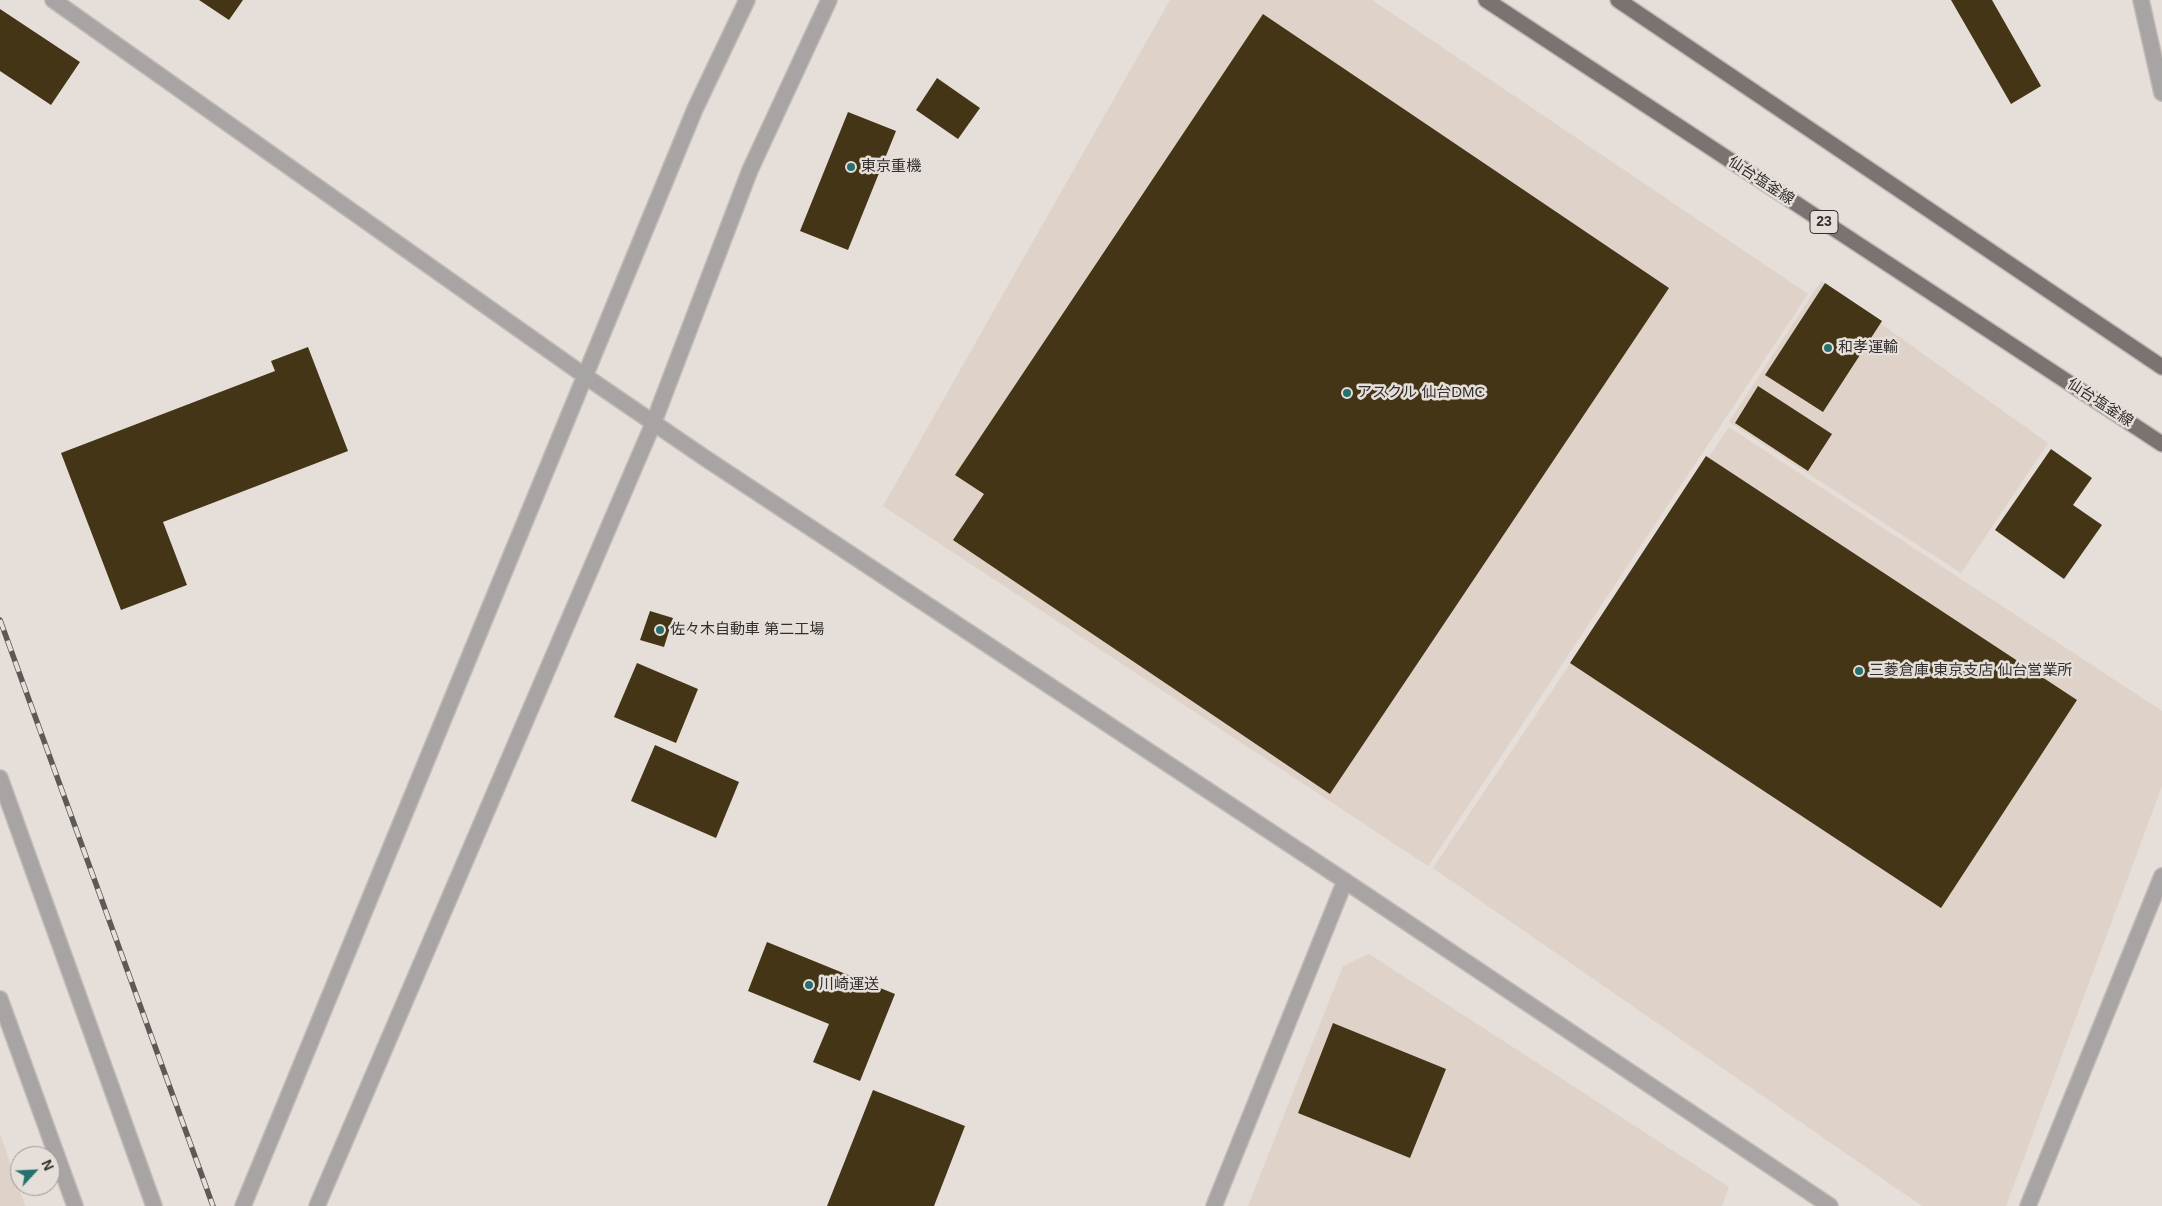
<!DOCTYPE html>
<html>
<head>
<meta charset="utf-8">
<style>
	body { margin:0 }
	#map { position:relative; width:2162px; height:1206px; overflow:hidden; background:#e5ded9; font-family:Helvetica,sans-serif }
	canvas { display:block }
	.north { position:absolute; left:10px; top:1146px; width:50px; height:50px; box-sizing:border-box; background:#e5ded9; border:1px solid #9d9895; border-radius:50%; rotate:65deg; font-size:14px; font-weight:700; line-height:20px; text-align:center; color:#322f2e }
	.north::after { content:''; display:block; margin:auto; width:18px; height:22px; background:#267170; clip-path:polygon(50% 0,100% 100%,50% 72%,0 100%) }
</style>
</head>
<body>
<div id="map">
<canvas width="2162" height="1206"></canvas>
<div class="north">N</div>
</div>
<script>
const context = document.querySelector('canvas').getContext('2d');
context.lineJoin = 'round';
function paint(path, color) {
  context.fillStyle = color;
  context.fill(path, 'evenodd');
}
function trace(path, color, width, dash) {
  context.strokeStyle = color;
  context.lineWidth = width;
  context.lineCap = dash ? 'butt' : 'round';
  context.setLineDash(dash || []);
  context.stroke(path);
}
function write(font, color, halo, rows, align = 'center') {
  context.font = font + ' Helvetica,"Noto Sans JP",sans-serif';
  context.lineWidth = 5;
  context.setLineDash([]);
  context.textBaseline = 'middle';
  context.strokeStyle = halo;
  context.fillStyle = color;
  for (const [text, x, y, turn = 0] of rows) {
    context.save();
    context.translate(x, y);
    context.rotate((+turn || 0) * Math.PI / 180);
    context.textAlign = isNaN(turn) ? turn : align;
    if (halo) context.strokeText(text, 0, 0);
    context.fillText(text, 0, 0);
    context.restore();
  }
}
paint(new Path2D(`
	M1170 0H1372L1808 294 1428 866 883 506Z
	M1821 281 2048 443 1961 573 1729 422Z
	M1729 427 2162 711V786L2006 1206H1922L1433 868Z
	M1369 954 1729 1187 1722 1206H1248L1343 966Z
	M0 1134 25 1206H0Z`), '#dfd2c8');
paint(new Path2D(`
	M199 0H243L229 20Z
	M1951 0H1992L2041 86 2011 104Z
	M0 9 80 62 51 105 0 71Z
	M1263 14 1669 288 1330 794 953 540 984 494 955 475Z
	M937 78 980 108 958 139 916 110Z
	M848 112 896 131 848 250 800 231Z
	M1825 283 1882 321 1823 412 1765 375Z
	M308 347 348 451 163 522 187 585 121 610 61 453 275 371 271 361Z
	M1758 386 1832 434 1808 471 1735 423Z
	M2051 449 2092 478 2073 505 2102 525 2064 579 1995 530Z
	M1706 456 2077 700 1941 908 1570 663Z
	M650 611 673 618 664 647 640 640Z
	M637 663 698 689 676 743 614 717Z
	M655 745 739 782 716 838 631 801Z
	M767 942 895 994 860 1081 813 1062 829 1024 748 991Z
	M1333 1023 1446 1069 1410 1158 1298 1113Z
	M873 1090 965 1126 934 1206H827Z`), '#443516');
const minor = new Path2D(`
	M53 0 585 376
	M2141 0 2162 93
	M1214 1206 1345 881
	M2028 1206 2162 876`);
const tertiary = new Path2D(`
	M585 376 705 458 1345 881 1830 1206
	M0 778 154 1206
	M0 999 75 1206
	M243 1206 695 109 747 0
	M317 1206 653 424 750 170 829 0`);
const primary = new Path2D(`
	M1486 0 2162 444
	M1618 0 2162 367`);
trace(minor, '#c1bbb7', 18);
trace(tertiary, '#c1bbb7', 18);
trace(primary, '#c1bbb7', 18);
trace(minor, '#a8a4a4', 15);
trace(tertiary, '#a8a4a4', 15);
trace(primary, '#7a7372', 15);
const rail = new Path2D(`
	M0 620 213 1206`);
trace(rail, '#5d5957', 5.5);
trace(rail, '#e5ded9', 4, [11]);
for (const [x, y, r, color] of [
	[851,167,5,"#267170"],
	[1828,348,5,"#267170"],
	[1347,393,5,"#267170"],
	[660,630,5,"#267170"],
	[1859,671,5,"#267170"],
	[809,985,5,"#267170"]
]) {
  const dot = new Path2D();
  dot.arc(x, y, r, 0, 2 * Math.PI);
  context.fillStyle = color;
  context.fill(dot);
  trace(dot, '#e5ded9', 2);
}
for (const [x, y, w] of [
	[1824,222,28]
]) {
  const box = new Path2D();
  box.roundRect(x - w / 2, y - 11.5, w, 23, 4);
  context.fillStyle = '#e5ded9';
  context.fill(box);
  trace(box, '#322f2e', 1);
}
write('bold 14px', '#322f2e', null, [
	["23",1824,222]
]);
write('15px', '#322f2e', '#e5ded9', [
	["東京重機",861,167],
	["和孝運輸",1838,348],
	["アスクル 仙台DMC",1357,393],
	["佐々木自動車 第二工場",670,630],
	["三菱倉庫 東京支店 仙台営業所",1869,671],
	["川崎運送",819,985]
], 'left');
write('15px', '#322f2e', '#e5ded9', [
	["仙台塩釜線",1761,181,33],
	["仙台塩釜線",2100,403,33]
]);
</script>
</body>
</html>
